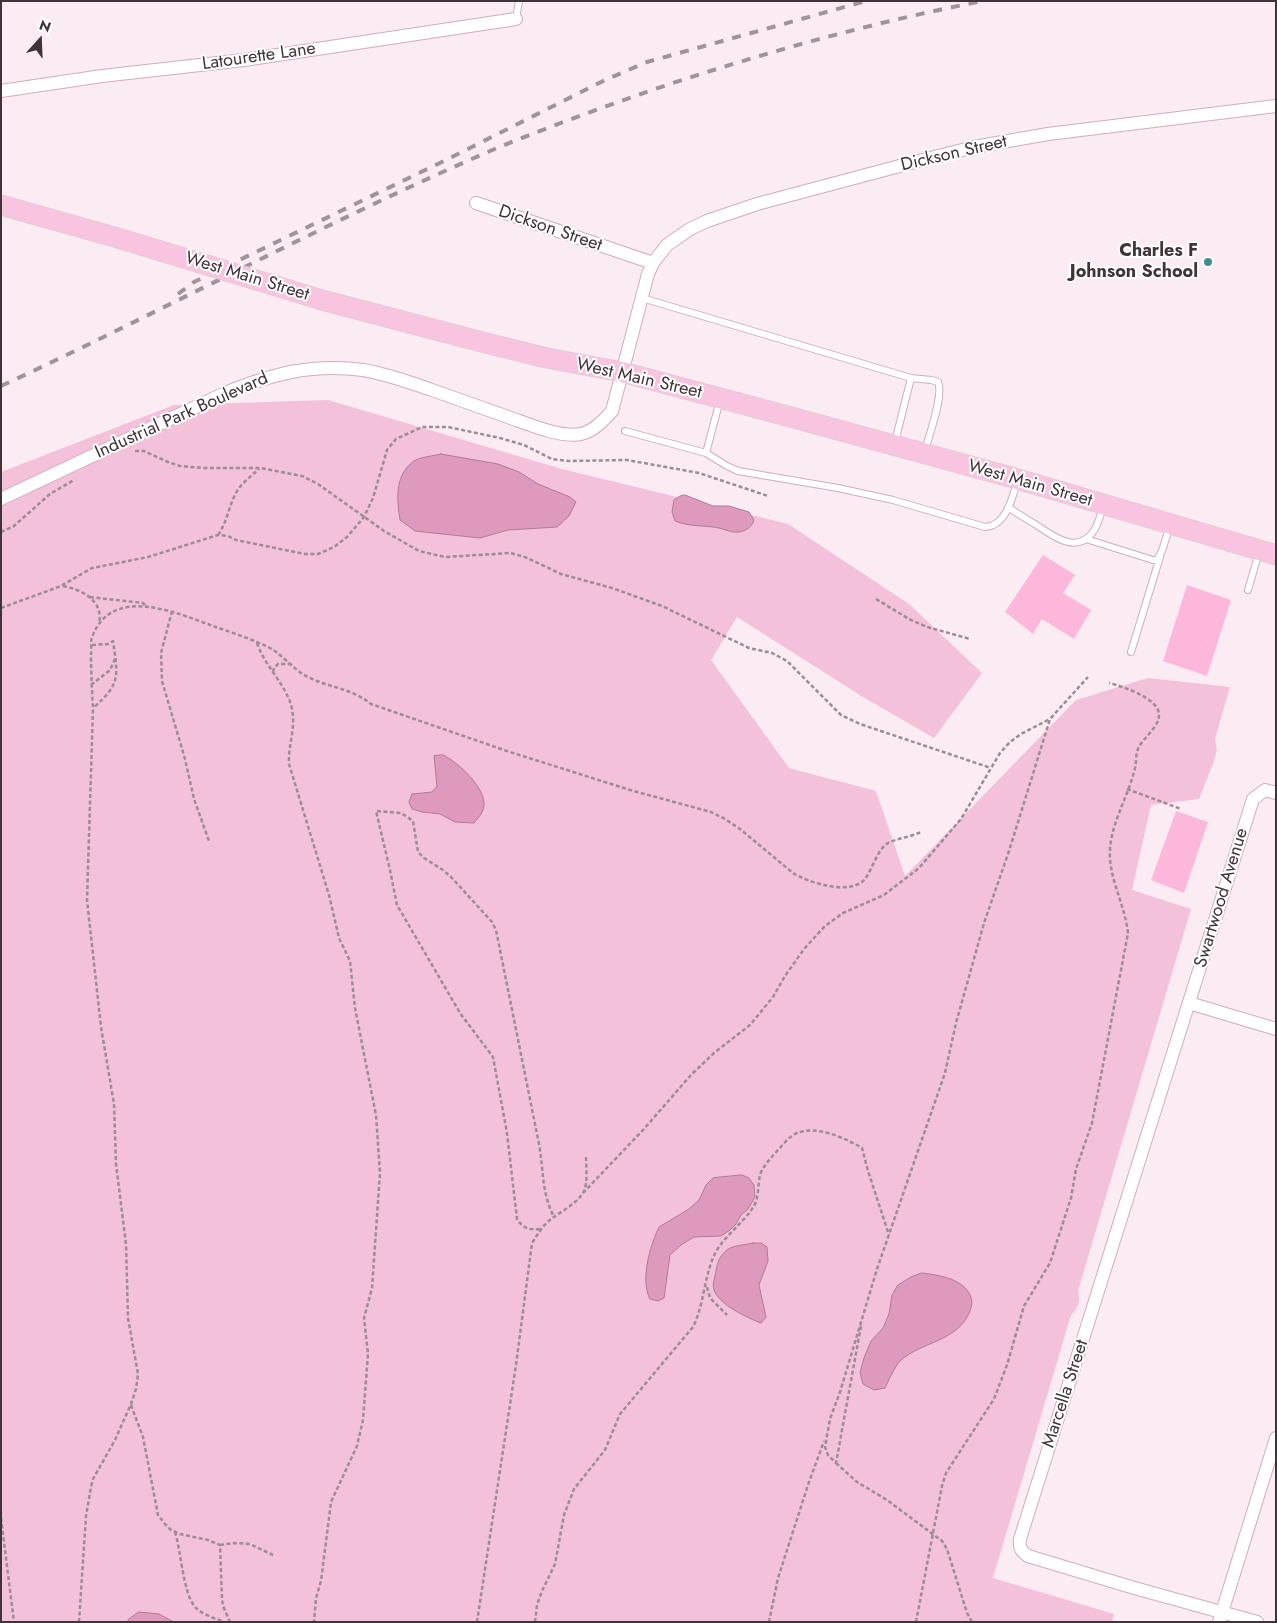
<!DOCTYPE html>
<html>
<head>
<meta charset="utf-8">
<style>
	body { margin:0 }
	#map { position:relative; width:1277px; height:1623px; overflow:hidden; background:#fbebf3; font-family:Jost,sans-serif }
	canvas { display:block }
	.frame { position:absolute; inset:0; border:2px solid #42333a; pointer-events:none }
	.north { position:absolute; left:15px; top:15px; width:50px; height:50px; -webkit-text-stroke:4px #fdfefd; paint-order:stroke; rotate:20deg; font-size:14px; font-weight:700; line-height:20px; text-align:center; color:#42333a }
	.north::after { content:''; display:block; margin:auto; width:18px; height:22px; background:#42333a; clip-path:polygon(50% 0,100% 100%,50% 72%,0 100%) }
</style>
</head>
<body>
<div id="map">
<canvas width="1277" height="1623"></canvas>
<div class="frame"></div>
<div class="north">N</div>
</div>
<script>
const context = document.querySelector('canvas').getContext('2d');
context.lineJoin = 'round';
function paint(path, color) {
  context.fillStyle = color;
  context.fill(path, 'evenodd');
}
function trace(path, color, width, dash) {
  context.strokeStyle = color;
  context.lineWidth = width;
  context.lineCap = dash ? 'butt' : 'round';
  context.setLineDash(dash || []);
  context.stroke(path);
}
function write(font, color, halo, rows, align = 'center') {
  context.font = font + ' Jost,sans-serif';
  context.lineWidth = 4;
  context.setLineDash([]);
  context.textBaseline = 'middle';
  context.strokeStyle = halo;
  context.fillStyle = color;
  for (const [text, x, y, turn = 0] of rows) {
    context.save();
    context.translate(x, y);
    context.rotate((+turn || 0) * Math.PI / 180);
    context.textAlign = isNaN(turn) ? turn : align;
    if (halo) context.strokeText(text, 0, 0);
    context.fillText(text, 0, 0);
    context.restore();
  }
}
paint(new Path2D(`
	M328 400 562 469 788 524 909 604 982 673 934 738 863 697 737 617 711 660 789 768 876 791 905 876 1076 700 1148 678 1230 687 1215 739 1217 750 1214 761 1199 799 1151 805 1132 890 1191 909 1078 1291C1082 1299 1077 1310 1071 1315L993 1578 1114 1614 1112 1622H1V472L174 405Z`), '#f3c1da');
const water = new Path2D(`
	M441 454 498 464 519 472 538 484 570 497 576 502 569 516 557 527 508 530 480 538 415 531 400 520C397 500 394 475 414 461 420 457 433 456 441 454Z
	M685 495 713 506H729L749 512 754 520C752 527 746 531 739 532 733 533 726 530 719 528 704 525 689 527 675 521L672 512 674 500 680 496Z
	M443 755C458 762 486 788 484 806 483 813 478 818 474 823L455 822 440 814 422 812 412 809 409 802 412 794 432 792 437 786 434 756Z
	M742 1175 749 1178 754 1185 755 1197 748 1209 741 1215 736 1224 730 1230 721 1236 694 1237 681 1245 670 1255 664 1298 658 1301 650 1299C640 1280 650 1246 659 1227L689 1209 699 1200 706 1185 713 1178Z
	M753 1243H761L767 1247 768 1261 759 1285 766 1317 761 1323C748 1318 719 1305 714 1290 712 1284 715 1277 716 1271 717 1262 721 1253 730 1248 737 1245 745 1245 753 1243Z
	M922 1273C938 1275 960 1278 969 1293 973 1299 972 1305 970 1311 958 1342 922 1341 900 1361 894 1368 889 1380 885 1388L874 1390 863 1384 860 1373 864 1358 871 1341 883 1328 889 1314 892 1295 898 1285 911 1277Z
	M139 1612 159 1614 174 1622H128V1620Z`);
paint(water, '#de9abd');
trace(water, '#af7b96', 1);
paint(new Path2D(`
	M1043 555 1075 575 1063 593 1091 610 1074 639 1042 619 1033 634 1005 612Z
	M1187 585 1231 600 1207 676 1163 661Z
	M1176 811 1208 822 1184 893 1151 880Z`), '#fdb7db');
const lane = new Path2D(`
	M516 19 519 1
	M642 298 911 378 931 380 938 382C944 395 929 436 925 450
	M625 431 706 453 727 466 738 471 838 488 893 500 985 527C1006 526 1012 499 1017 482
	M895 442 911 378
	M706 453 720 400
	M1008 507C1018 514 1028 520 1038 526 1054 537 1077 554 1093 532 1098 525 1100 516 1103 507
	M1086 539 1153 560H1157L1162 551 1170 525
	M1248 590 1259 552
	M1131 652 1160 557`);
const street = new Path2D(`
	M1 91 102 76 244 60 516 19
	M476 203 653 263
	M1 499 225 393C272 374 312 363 363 370 387 374 409 382 432 390 457 399 483 408 508 417 528 424 560 438 581 434 594 431 604 420 612 411L648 274 653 263 667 245 690 229 707 221 757 204 907 164 974 147 1048 134 1276 106
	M1189 1003 1276 1029
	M1219 1622 1276 1438
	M1257 1622 1131 1587 1028 1556C1021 1551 1019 1548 1020 1539L1253 799 1265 790 1276 793`);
const primary = new Path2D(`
	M1 205 118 238
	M322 300 478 341 547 358 622 372 776 413 1014 478 1276 555`);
trace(lane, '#d1acbe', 8);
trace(street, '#d1acbe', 14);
trace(primary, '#d2ced0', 21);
trace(new Path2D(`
	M135 451H144L168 462 180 466 203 468H260L302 476 318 484 384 531 419 551 445 557 510 553 525 557 561 574 612 588 662 606 749 648 772 653 787 661 841 715 860 724 991 768
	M1 532 14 526 50 494 74 480
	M218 535C227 522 228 509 235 495 240 484 250 477 259 469
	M63 586C83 590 104 601 99 624
	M90 597 143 603 145 605
	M876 599 909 619 927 627 970 639
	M1 608 61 586 92 568 148 557 218 535 228 536 236 540 305 554H318L334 547 347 537 364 517 373 498 387 450 396 439 422 427H448L500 438 524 445 552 459 569 461 627 460 699 473 768 496
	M172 611 161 653 162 681 185 759 194 799 209 841
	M257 643C265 667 287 685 292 709 296 728 288 745 289 764L329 895 339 938 350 961 355 1008 376 1115 380 1173 372 1288 364 1318 368 1354 363 1420 357 1446 331 1502 321 1581 316 1598 314 1622
	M92 645 108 644 113 641C118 676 121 684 93 708
	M273 672 274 668 278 664H290
	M91 685 110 670 115 659
	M1127 789 1181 809
	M583 1193 643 1130 691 1075 714 1053 750 1025 773 997 785 976 804 949 825 926 843 913 884 895 919 868 961 819 1000 753 1010 742 1021 734 1050 719
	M540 1229C529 1230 524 1229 517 1219L507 1133 493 1057 460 1013 397 905 390 870 376 811 401 813 413 821 418 852 424 858 443 870 452 878 492 922 496 930 539 1144C544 1171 541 1191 554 1217
	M707 1287 710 1298 727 1315
	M861 1326 836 1463 828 1455 825 1447 830 1419 840 1392 877 1269 945 1073 956 1023 984 923 1009 851 1050 719 1088 677
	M131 1405 143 1437 158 1515 165 1524 171 1530 180 1534 208 1540 220 1545 222 1599 223 1606 230 1622
	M836 1463 857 1482 887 1500 942 1541 947 1549 967 1613 972 1622
	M1 1518 14 1622
	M175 1532C181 1550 183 1595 196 1608 203 1615 215 1618 224 1622
	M220 1545 234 1543 250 1544 273 1555
	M79 1622 86 1516 91 1487 93 1479 115 1440 131 1404 136 1389 138 1374 128 1318 126 1244 116 1164 114 1104 101 1027 87 900 93 708C92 691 91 673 91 655 92 650 90 642 92 637 112 584 177 613 213 626 230 632 249 638 266 646 282 653 293 670 308 677 330 688 351 688 371 704L507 751 630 790 711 812 725 819 740 829 793 873C809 883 851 896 865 879 873 868 877 850 888 843 898 838 911 837 921 832
	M275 1622V1621
	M477 1622 516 1365 532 1243C538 1234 543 1225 551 1219 562 1211 578 1203 584 1191 588 1182 586 1166 586 1156
	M535 1622 537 1605 542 1591 555 1564 564 1515 574 1489 605 1450 620 1414 693 1327C705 1303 704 1272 717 1250 727 1234 744 1222 754 1206 760 1195 757 1183 761 1172 765 1164 771 1158 777 1151 783 1145 789 1136 797 1133 817 1125 845 1138 862 1148L868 1171 889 1235
	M769 1622 778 1578 808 1485 824 1441
	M916 1622 942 1486 946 1473 994 1399 1007 1365 1024 1306 1050 1263 1071 1198 1076 1169 1092 1123 1128 933C1125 907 1112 884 1110 859 1108 826 1128 799 1135 768 1136 763 1136 757 1137 752 1140 738 1164 726 1158 710 1153 697 1122 686 1109 683`), '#9c8c94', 2.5, [4, 2.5]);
trace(lane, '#fff', 6);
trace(street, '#fff', 12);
trace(primary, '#f9c4e0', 20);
trace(new Path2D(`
	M178 294 194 282 446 160 605 80 647 62 866 1
	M1 386C165 310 324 223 490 151 542 129 596 110 649 91 759 54 869 23 983 1`), '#a2939a', 4, [9, 9]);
const primaryBridge = new Path2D(`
	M118 238 322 300`);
trace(primaryBridge, '#d2ced0', 21, []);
trace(primaryBridge, '#f9c4e0', 20);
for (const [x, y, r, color] of [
	[1208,262,5,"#438b8c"]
]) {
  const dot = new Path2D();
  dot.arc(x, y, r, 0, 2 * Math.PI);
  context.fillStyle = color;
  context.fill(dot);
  trace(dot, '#fdfefd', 2);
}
write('18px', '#42333a', '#fdfefd', [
	["Latourette Lane",259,57,-8],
	["Dickson Street",954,154,-13],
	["Dickson Street",550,229,19],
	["West Main Street",247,277,17],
	["West Main Street",639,379,13],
	["Industrial Park Boulevard",182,416,-24],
	["West Main Street",1030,484,16],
	["Swartwood Avenue",1222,898,-73],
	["Marcella Street",1066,1394,-72]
]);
write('bold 18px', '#42333a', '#fdfefd', [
	["Charles F",1198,252],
	["Johnson School",1198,273]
], 'right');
</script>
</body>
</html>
